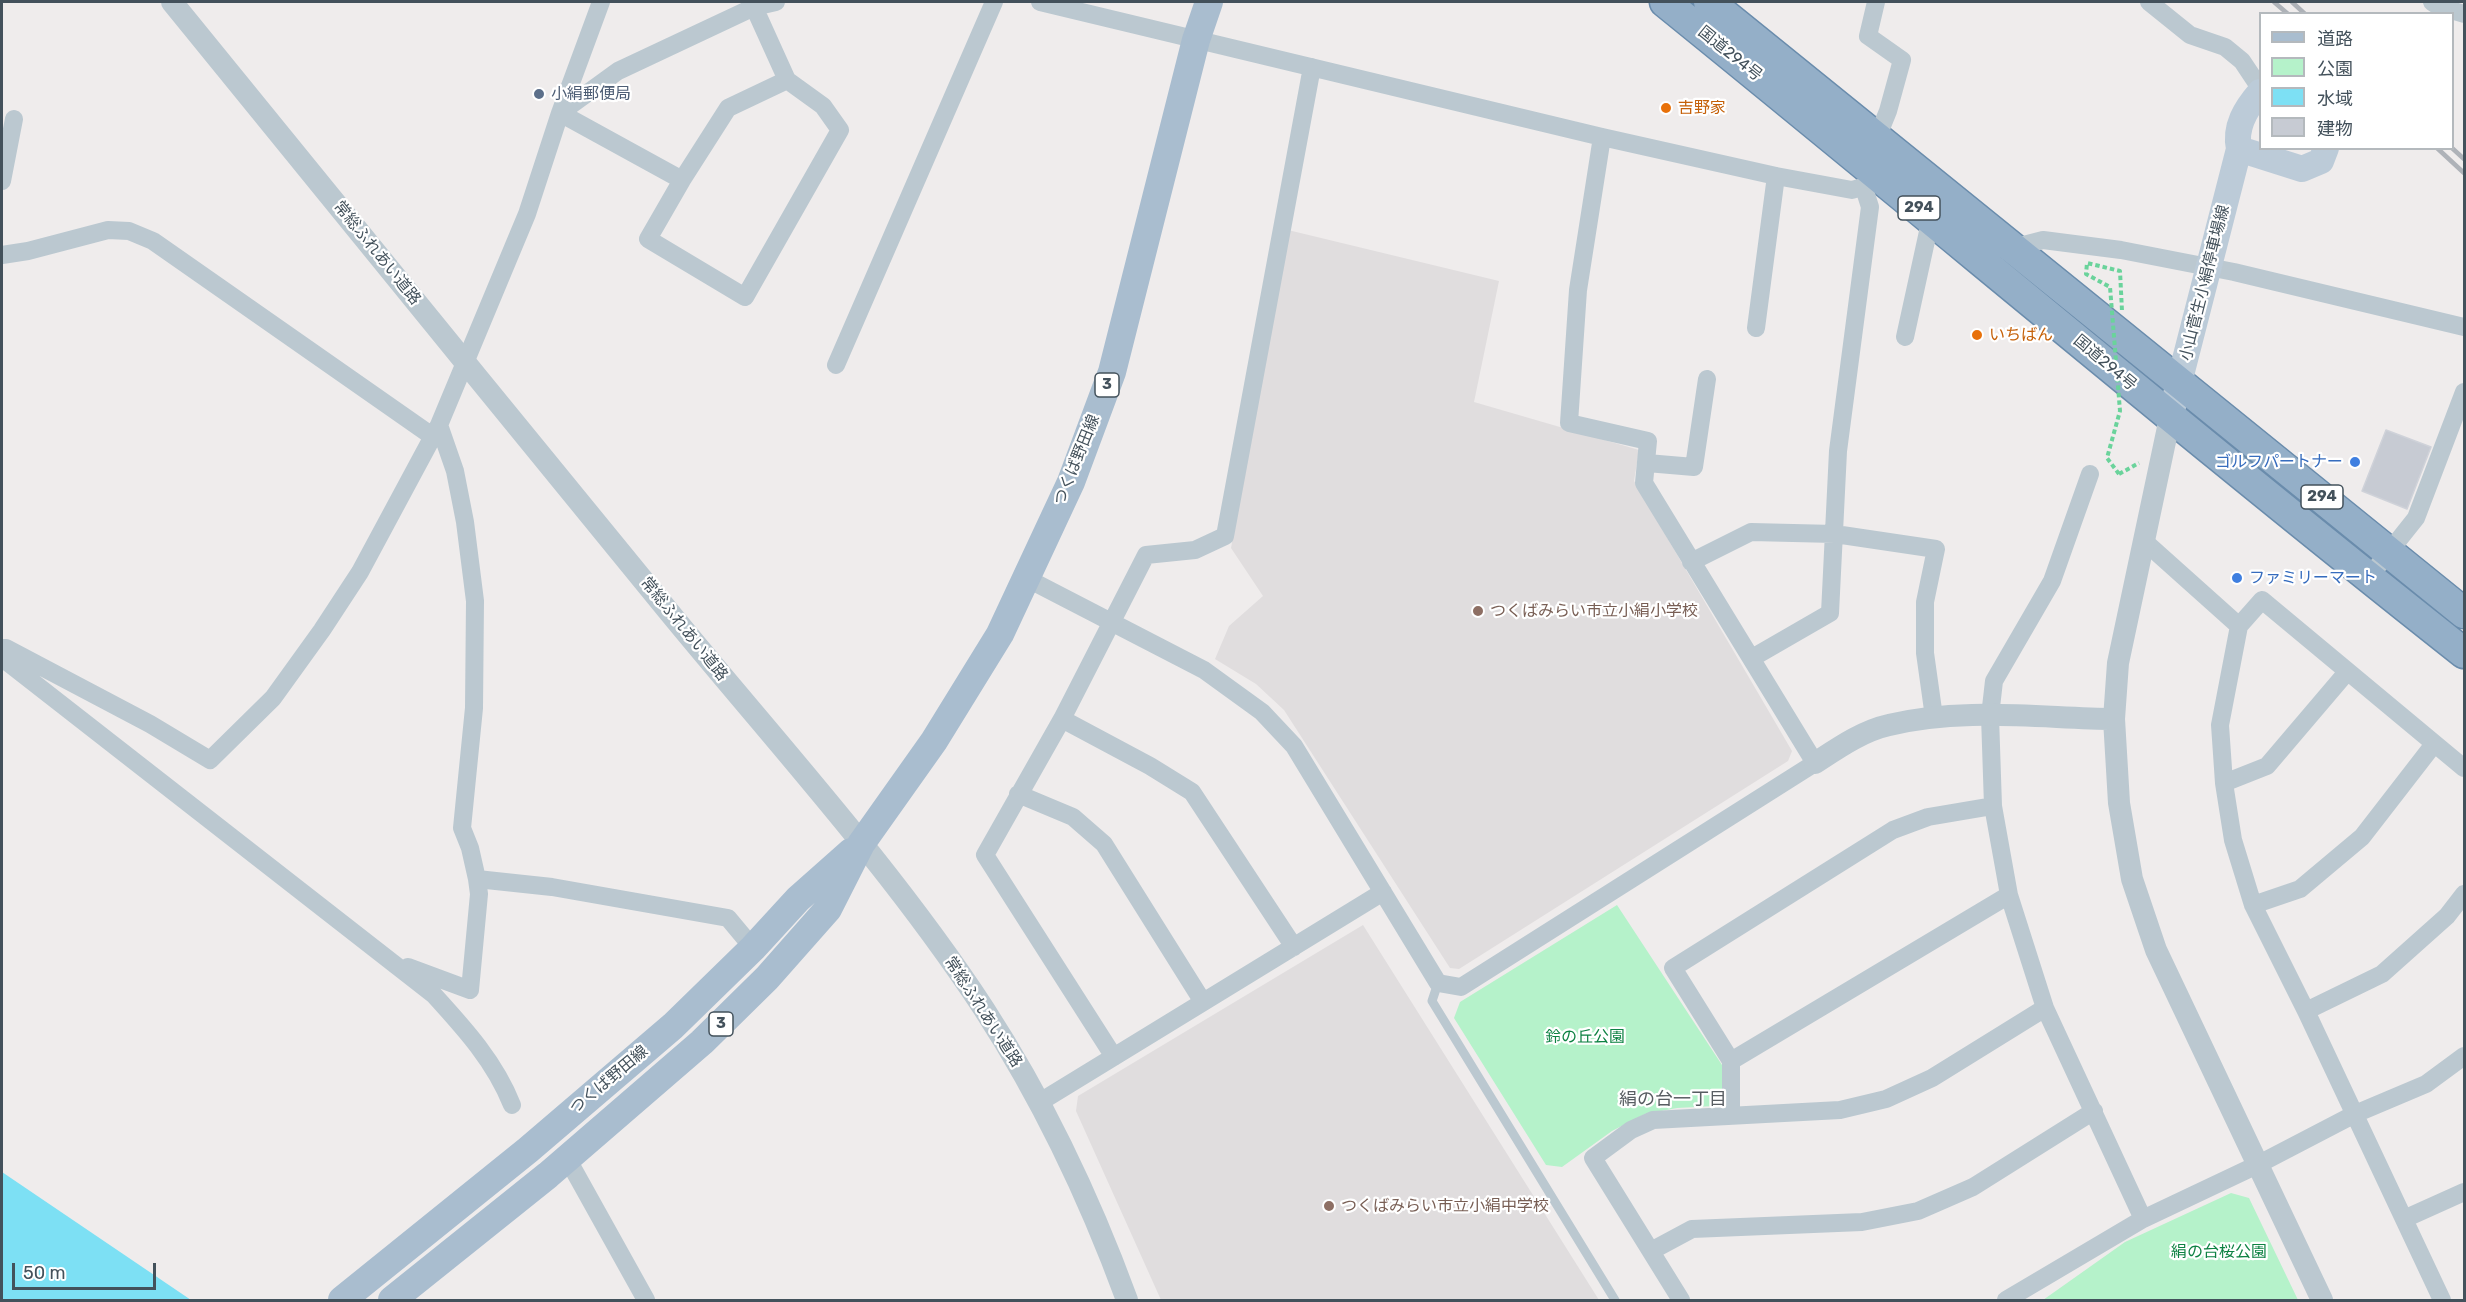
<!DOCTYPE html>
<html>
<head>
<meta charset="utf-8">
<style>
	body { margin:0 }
	#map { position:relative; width:2466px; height:1302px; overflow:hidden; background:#efecec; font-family:Rubik,"Noto Sans JP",sans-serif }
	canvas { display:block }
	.frame { position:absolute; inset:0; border:3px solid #43515b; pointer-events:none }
	.legend { position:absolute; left:2259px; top:12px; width:195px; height:138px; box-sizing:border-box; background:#fff; border:2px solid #b4b9bd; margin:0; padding:8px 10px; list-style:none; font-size:18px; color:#43515b }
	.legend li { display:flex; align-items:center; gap:12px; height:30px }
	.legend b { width:30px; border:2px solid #b4b9bd }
	.scale { position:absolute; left:12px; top:1263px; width:144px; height:27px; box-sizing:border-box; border:3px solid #43515b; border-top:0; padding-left:8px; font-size:18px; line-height:21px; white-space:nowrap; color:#43515b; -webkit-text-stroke:4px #fff; paint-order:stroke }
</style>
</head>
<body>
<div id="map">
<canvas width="2466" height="1302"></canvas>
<div class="frame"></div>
<ul class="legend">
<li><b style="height:8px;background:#a9bdcf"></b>道路</li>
<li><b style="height:16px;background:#b5f2ca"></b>公園</li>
<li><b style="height:16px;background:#7de0f4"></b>水域</li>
<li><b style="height:16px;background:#c7cbd3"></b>建物</li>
</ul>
<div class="scale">50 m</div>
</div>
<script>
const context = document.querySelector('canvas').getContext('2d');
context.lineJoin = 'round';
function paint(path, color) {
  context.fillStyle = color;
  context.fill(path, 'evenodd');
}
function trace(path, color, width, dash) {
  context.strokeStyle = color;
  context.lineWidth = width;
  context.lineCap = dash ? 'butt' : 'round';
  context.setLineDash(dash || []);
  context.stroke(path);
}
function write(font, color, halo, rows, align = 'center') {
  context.font = font + ' Rubik,"Noto Sans JP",sans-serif';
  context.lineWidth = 4.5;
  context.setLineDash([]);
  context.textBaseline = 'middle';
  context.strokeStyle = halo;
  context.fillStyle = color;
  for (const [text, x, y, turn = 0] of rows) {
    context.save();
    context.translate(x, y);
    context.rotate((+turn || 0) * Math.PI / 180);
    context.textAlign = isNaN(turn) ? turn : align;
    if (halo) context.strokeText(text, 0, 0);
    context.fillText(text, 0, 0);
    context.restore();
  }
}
paint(new Path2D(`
	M1288 230 1499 281 1474 402 1639 450 1634 481 1792 751 1788 761 1459 969 1450 968 1284 710 1256 684 1215 659 1229 626 1263 596 1231 548Z
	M1363 925 1599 1300H1161L1076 1111 1078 1096Z`), '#e0ddde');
paint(new Path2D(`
	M1617 905 1722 1065 1723 1099 1714 1106 1677 1108 1645 1114 1612 1131 1562 1167 1546 1165 1454 1018 1460 1002Z
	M2231 1193 2249 1198 2298 1300H2043L2125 1242Z`), '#b5f2ca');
paint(new Path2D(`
	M2 1172 191 1300H2Z`), '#7de0f4');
const building = new Path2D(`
	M2386 430 2431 447 2407 509 2362 491Z`);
paint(building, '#c7cbd3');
trace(building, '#cfd2d9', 1.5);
const trunk = new Path2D(`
	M1665 2C1932 218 2194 440 2464 653
	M1709 2 2464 613`);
trace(trunk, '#6a8cac', 33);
trace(new Path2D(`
	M2119 474 2139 463`), '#6ad39b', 4, [4.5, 3]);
trace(new Path2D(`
	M1438 983 1432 1001 1615 1300`), '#bbc8d0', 9);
trace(new Path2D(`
	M1040 2 1602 137 1776 176 1852 190 1885 180
	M1876 2 1868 36 1902 60 1888 111 1877 138
	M2149 2 2190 35 2225 47 2242 61 2260 88
	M2432 2 2438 6 2464 14
	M754 7 787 80 823 106 840 130 745 297 648 239 682 180 728 108 787 80
	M560 113 618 71 754 7 776 2
	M560 113 682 180
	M2 181 14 119
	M2012 248 2043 240 2121 250 2234 272 2464 327
	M2 255 28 251 108 230 129 231 153 241 432 436
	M1756 328 1776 176
	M1905 337 1931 218
	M836 365 994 2
	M439 425 455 471 465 522 475 601 474 708 462 828 470 848 477 879 552 887 728 918 753 948
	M1647 463 1694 467 1707 379
	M2090 474 2052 581 1994 681 1990 716 1993 806 2009 895 2045 1008 2143 1219
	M2144 541 2239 626
	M1691 562 1751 532 1835 534 1936 549 1925 602V653L1934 717
	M2369 577 2416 518 2464 392
	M1026 578 1204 670 1262 712 1294 746 1438 983 1461 987 1815 763 1644 483 1648 441 1569 423 1578 290 1602 137
	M2 648H6L150 724 210 760 273 698 322 630 360 572 439 425 527 214 560 113 601 2
	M2 658 434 995C465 1029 495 1062 512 1105
	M1752 658 1830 613 1838 451 1870 207 1864 188
	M1062 719 1150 766 1192 792 1294 947
	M2224 783 2267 766 2347 672
	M1018 794 1073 817 1104 844 1203 1002
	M2253 905 2300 889 2362 837 2434 744
	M408 967 470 990 479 894 477 879
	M2306 1011 2382 974 2447 916 2464 894
	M1114 1057 985 855 1062 719 1146 555 1195 550 1225 536 1312 67
	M1731 1061 2009 895
	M1040 1102 1383 892
	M1731 1116V1061L1673 968 1893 830 1928 817 1993 806
	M567 1158 646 1300
	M2404 1219 2464 1192
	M1651 1251 1692 1229 1862 1222 1918 1211 1973 1187 2094 1111
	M1681 1300 1593 1158 1631 1130 1653 1120 1840 1110 1886 1099 1932 1078 2045 1008
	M2006 1300 2143 1219 2257 1165 2355 1114 2426 1084 2464 1056
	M2442 1300 2306 1011 2253 905 2233 840 2224 783 2220 725 2239 626 2262 600 2464 768`), '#bbc8d0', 18);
trace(new Path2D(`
	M172 2C336 203 500 406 665 607 773 739 890 866 984 1009 1043 1100 1090 1199 1127 1300
	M2170 418 2118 663 2114 719 2119 803 2132 879 2156 950 2322 1300
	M1815 763C1838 748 1862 731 1889 725 1962 707 2040 718 2114 719`), '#bbc8d0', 22);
trace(new Path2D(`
	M2239 149 2302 169 2321 161 2326 148
	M2170 418 2239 149C2234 127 2246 108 2260 92`), '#bccbd8', 26);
trace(new Path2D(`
	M342 1300 528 1150 673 1026 753 948 798 899 851 852
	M392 1300 548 1175 702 1042 767 978 828 909 861 844 934 741 1000 634 1071 482 1112 372 1196 40 1209 2`), '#a9bdcf', 28);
trace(trunk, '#94afc8', 30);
trace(new Path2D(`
	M2274 2 2288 14
	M2292 2 2305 14
	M2437 148 2464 173
	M2452 148 2464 159`), '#aeb2b8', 4.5);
trace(new Path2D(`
	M2119 474 2107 458 2120 411 2110 287 2086 274 2087 263 2120 271 2122 311`), '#6ad39b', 4, [4.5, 3]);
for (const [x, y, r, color] of [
	[539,94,6,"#5c6f8a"],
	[1666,108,6,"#e8710a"],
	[1977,335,6,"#e8710a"],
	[2355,462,6,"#3f7fe0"],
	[2237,578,6,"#3f7fe0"],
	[1478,611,6,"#8d6e63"],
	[1329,1206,6,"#8d6e63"]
]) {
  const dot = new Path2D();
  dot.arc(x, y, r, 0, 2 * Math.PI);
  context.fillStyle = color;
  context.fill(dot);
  trace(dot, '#fff', 2);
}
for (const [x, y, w] of [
	[1919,208,42],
	[1107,385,24],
	[2322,497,42],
	[721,1024,24]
]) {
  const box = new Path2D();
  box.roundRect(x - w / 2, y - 12, w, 24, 4.5);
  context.fillStyle = '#fff';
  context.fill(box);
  trace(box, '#43515b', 1.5);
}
write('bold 15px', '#43515b', null, [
	["294",1919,208],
	["3",1107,385],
	["294",2322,497],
	["3",721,1024]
]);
write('16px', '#43515b', '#fff', [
	["国道294号",1730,54,39],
	["常総ふれあい道路",377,253,51],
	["小山菅生小絹停車場線",2205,283,-76],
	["国道294号",2105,363,40],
	["つくば野田線",1077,460,-68],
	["常総ふれあい道路",684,629,51],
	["常総ふれあい道路",983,1012,57],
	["つくば野田線",609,1080,-40]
]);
write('16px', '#4e5e75', '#fff', [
	["小絹郵便局",551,94]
], 'left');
write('16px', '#c56008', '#fff', [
	["吉野家",1678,108],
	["いちばん",1989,335]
], 'left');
write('16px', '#366cbe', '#fff', [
	["ゴルフパートナー",2343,462],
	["ファミリーマート",2249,578,"left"]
], 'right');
write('16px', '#785e54', '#fff', [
	["つくばみらい市立小絹小学校",1490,611],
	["つくばみらい市立小絹中学校",1341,1206]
], 'left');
write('16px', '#0e8243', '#fff', [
	["鈴の丘公園",1585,1037],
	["絹の台桜公園",2219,1252]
]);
write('18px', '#585d62', '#fff', [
	["絹の台一丁目",1673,1100]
]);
</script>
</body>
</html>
